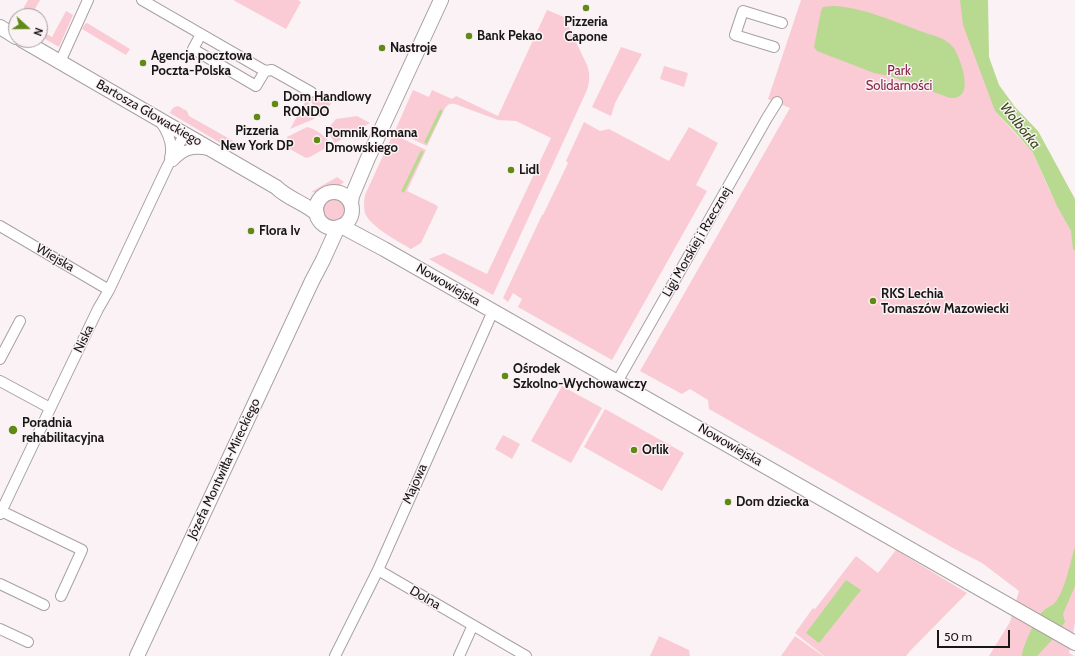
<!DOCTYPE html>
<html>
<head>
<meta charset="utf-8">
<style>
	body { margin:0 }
	#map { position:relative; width:1075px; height:656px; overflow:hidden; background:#faf2f4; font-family:Cabin,sans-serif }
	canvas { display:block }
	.north { position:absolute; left:8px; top:8px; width:40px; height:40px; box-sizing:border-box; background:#faf2f4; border:1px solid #a09a9b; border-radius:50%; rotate:111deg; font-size:11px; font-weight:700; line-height:16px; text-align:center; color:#181616 }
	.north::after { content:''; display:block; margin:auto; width:14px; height:18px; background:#618915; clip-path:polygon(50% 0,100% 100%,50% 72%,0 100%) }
	.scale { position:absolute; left:937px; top:630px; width:73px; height:18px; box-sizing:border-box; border:2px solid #181616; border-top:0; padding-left:5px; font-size:12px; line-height:14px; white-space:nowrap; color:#181616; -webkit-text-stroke:3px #faf2f4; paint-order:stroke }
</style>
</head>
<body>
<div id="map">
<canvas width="1075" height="656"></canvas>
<div class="north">N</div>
<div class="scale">50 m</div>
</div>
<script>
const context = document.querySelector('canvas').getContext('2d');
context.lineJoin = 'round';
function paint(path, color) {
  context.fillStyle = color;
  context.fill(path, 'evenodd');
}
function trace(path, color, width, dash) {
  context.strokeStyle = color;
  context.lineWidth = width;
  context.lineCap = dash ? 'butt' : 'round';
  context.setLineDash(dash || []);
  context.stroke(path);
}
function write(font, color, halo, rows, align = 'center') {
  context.font = font + ' Cabin,sans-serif';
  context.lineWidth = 3;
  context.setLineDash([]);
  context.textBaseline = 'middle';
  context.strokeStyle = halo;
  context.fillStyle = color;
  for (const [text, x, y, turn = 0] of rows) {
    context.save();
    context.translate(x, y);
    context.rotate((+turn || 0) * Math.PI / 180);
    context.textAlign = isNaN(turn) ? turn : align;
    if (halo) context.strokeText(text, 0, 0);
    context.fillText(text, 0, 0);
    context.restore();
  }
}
paint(new Path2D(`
	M28 0H40L31 16H27L23 12 24 7Z
	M233 0H298L301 2 286 29Z
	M801 0H963L995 111 1033 153 1048 187 1071 231 1075 241V623L1069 653 1074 656H989L1010 622 1019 591 982 563 953 548 709 409 708 400 690 389 682 394 640 371 790 108 768 99Z
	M547 10 564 17 587 65C590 74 590 80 587 90L493 295 429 259 444 253 487 274 551 138 516 121 498 120 455 104C450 103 448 104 445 108L427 146 395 131 413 90 429 97 432 90 452 99 456 96 498 116Z
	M66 11 73 15 59 47 40 36V30L52 37Z
	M87 23 130 49 126 55 82 29 85 24Z
	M621 47 642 54 615 103 611 116 592 107Z
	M664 66 688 73 684 87 660 79Z
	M320 97 331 103 324 116 320 117 317 115 310 99Z
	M307 99 315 116 314 119 290 129Z
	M178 106 187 111 189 116 237 143H241L242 146 232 150 170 113C172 109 173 107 178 106Z
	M357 116 370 123 335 143C327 132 327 129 336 119Z
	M584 122 600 131 609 129 669 161 689 127 718 143 696 185 707 191 612 360 518 307 522 299 513 293 508 302 503 298 542 215H543L568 163 566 161Z
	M307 127C318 130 325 136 331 145L310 157 306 158 288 148 287 137Z
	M393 134 426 150 407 191 436 205 438 207 421 243 411 249C398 241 376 230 367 217 363 212 364 201 365 195Z
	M337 177 344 182C339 187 334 187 327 189 321 191 317 193 311 192Z
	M323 210a11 11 0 1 1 22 0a11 11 0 1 1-22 0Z
	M562 386 602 408 571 463 531 441Z
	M605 409 684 453 662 491 584 447Z
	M503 435 520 444 512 459 495 449Z
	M896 550 967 593 911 650 906 656H831L834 651 831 656H824L795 633 813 608 815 609 856 556 878 573Z
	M659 636 689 650 690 656H650Z
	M795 636 823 656H781Z`), '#facbd5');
paint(new Path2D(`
	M960 0H988L989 57 999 85 1015 107 1038 131 1075 199V251L1073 249 1071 231 1057 206 1033 153 1015 132 995 111 963 25Z
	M833 6C862 7 893 21 920 31 928 34 939 36 946 41 949 43 955 48 956 52 962 64 975 100 950 98L890 76 874 73 817 51 814 47 821 11 823 7Z
	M1075 547V586L1063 614 1065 622 1052 640 1037 656H1022C1022 647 1036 618 1043 611 1047 607 1053 606 1057 600 1066 586 1070 563 1075 547Z
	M846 580 861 590 819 643 806 633Z`), '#b8d990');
trace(new Path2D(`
	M426 142 441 111
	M403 191 422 152`), '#b8d990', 3);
const street = new Path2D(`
	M142 0 265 71 272 70 311 92
	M201 34 193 49 256 86 265 71
	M774 47 735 35 743 11 782 23
	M60 62 88 0
	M160 121C168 132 174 144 170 158
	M173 161C184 149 192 147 209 150
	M0 226 109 290
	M0 359 20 321
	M0 381 50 408
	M617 382 767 118 777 102
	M1 511 82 550 61 596
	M0 514 58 392 98 309 109 290 167 167 185 133
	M378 570 526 656
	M0 584 44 605
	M0 629 28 642
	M335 656 378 570 493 311
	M459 656 473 625`);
const secondary = new Path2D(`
	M0 27 16 37
	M22 40 276 187C288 199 305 203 317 214
	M316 210a18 18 0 1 1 36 0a18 18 0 1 1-36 0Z
	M351 203 352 196 368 158 441 0
	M341 226 384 249 1075 643
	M137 656 312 281 323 260 338 227`);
trace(street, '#a8a1a3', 12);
trace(secondary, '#a8a1a3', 16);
trace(street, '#fff', 10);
trace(secondary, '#fff', 14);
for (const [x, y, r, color] of [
	[586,8,4,"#618915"],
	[469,36,4,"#618915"],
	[382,48,4,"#618915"],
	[143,63,4,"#618915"],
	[275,104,4,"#618915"],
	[257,117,4,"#618915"],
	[317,140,4,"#618915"],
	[511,170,4,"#618915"],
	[251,231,4,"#618915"],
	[873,301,4,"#618915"],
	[505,376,4,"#618915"],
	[13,430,5,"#618915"],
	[634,450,4,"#618915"],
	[728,502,4,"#618915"]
]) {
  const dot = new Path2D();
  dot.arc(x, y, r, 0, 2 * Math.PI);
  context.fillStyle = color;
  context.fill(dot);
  trace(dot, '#faf2f4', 1.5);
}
write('bold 13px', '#181616', '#faf2f4', [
	["Pizzeria",586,22,"center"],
	["Capone",586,37,"center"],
	["Bank Pekao",477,36],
	["Nastroje",390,48],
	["Agencja pocztowa",151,56],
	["Poczta-Polska",151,71],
	["Dom Handlowy",283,97],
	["RONDO",283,112],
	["Pizzeria",257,131,"center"],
	["New York DP",257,146,"center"],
	["Pomnik Romana",325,133],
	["Dmowskiego",325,148],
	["Lidl",519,170],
	["Flora Iv",259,231],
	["RKS Lechia",881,294],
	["Tomaszów Mazowiecki",881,309],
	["Ośrodek",513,369],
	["Szkolno-Wychowawczy",513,384],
	["Poradnia",22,423],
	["rehabilitacyjna",22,438],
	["Orlik",642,450],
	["Dom dziecka",736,502]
], 'left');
write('13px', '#872647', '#faf2f4', [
	["Park",899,71],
	["Solidarności",899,86]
]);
write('13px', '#181616', '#faf2f4', [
	["Bartosza Głowackiego",149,113,30],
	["Ligi Morskiej i Rzecznej",697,242,-60],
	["Wiejska",55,258,30],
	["Nowowiejska",448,285,30],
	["Niska",84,339,-64],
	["Nowowiejska",730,445,30],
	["Józefa Montwiłła-Mireckiego",224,469,-65],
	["Majowa",415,484,-66],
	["Dolna",425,598,30]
]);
write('italic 14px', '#344915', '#faf2f4', [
	["Wolbórka",1020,126,51]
]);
</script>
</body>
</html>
